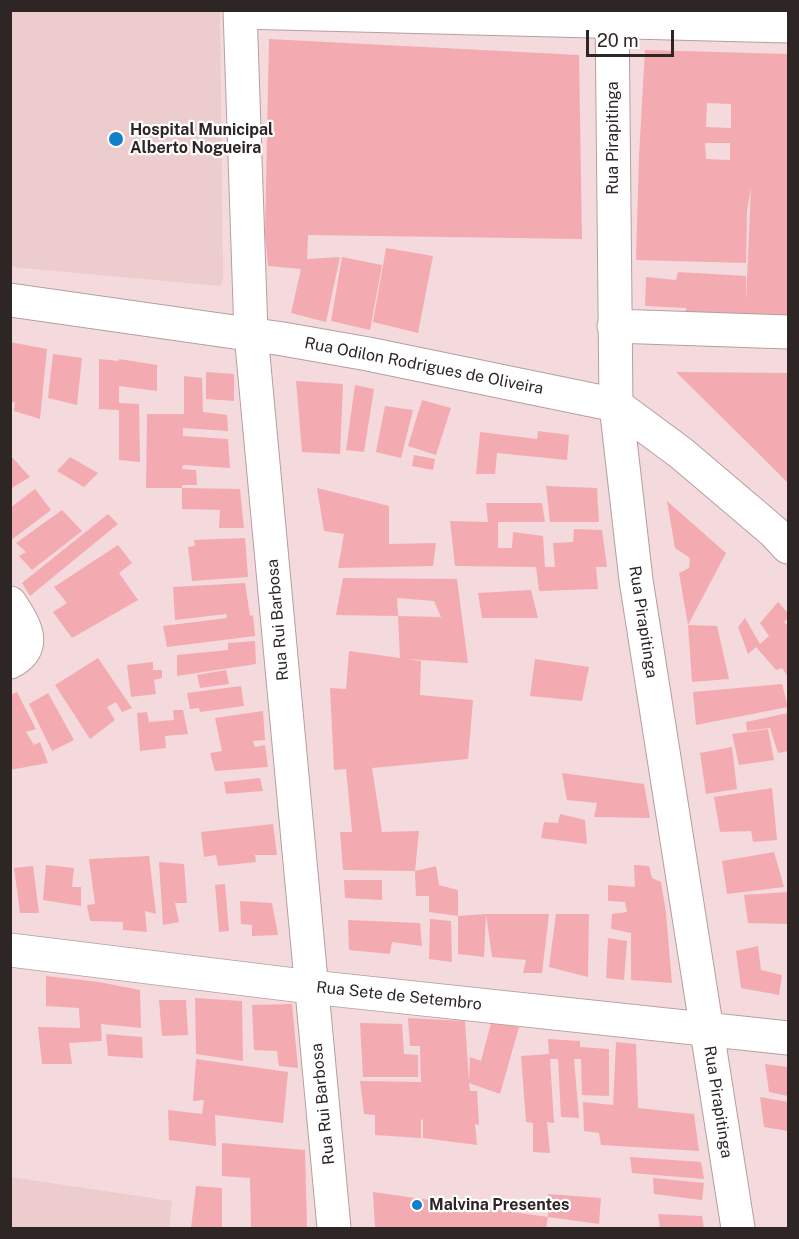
<!DOCTYPE html>
<html>
<head>
<meta charset="utf-8">
<style>
	body { margin:0 }
	#map { position:relative; width:799px; height:1239px; overflow:hidden; background:#f4dadc; font-family:"Public Sans",sans-serif }
	canvas { display:block }
	.frame { position:absolute; inset:0; border:12px solid #2e2525; pointer-events:none }
	.scale { position:absolute; left:586px; top:30px; width:88px; height:27px; box-sizing:border-box; border:3px solid #2e2525; border-top:0; padding-left:8px; font-size:18px; line-height:21px; white-space:nowrap; color:#2e2525; -webkit-text-stroke:4px #fff; paint-order:stroke }
</style>
</head>
<body>
<div id="map">
<canvas width="799" height="1239"></canvas>
<div class="frame"></div>
<div class="scale">20 m</div>
</div>
<script>
const context = document.querySelector('canvas').getContext('2d');
context.lineJoin = 'round';
function paint(path, color) {
  context.fillStyle = color;
  context.fill(path, 'evenodd');
}
function trace(path, color, width, dash) {
  context.strokeStyle = color;
  context.lineWidth = width;
  context.lineCap = dash ? 'butt' : 'round';
  context.setLineDash(dash || []);
  context.stroke(path);
}
function write(font, color, halo, rows, align = 'center') {
  context.font = font + ' "Public Sans",sans-serif';
  context.lineWidth = 4.5;
  context.setLineDash([]);
  context.textBaseline = 'middle';
  context.strokeStyle = halo;
  context.fillStyle = color;
  for (const [text, x, y, turn = 0] of rows) {
    context.save();
    context.translate(x, y);
    context.rotate((+turn || 0) * Math.PI / 180);
    context.textAlign = isNaN(turn) ? turn : align;
    if (halo) context.strokeText(text, 0, 0);
    context.fillText(text, 0, 0);
    context.restore();
  }
}
paint(new Path2D(`
	M10 11H220L223 277 221 286 11 267Z
	M10 1177 172 1201 169 1228H11Z`), '#edccce');
paint(new Path2D(`
	M269 39 579 55 582 239 308 235 307 259 340 257 326 322 291 313 301 269 268 266 265 234Z
	M645 50 788 54V321L685 319 686 308 645 306 646 277 676 280 678 272 746 276V303L751 188 747 211 746 263 636 260 639 156ZM707 103 731 104V128L706 127ZM705 143H730V160L706 159Z
	M386 248 433 256 418 333 373 322Z
	M342 257 382 265 370 330 331 321Z
	M10 342 47 349 40 419 14 411 15 402H10Z
	M53 354 82 358 77 405 48 398Z
	M99 359 119 361V359L157 365V391L119 386V403L139 404 140 462 119 460V410L99 409Z
	M206 372 234 374V401L206 399Z
	M676 372 788 373V483L765 460Z
	M184 376 202 378 203 412 227 415 228 431 183 428V436L228 439 230 468 183 465 182 469 196 470 197 485H182V488H146L147 414H184Z
	M296 381 343 384 340 454 302 452Z
	M355 385 374 389 364 452 346 450Z
	M422 400 451 408 436 455 408 446Z
	M385 406 413 410 401 458 376 452Z
	M538 431 569 435 567 460 497 453 495 474H476L480 432 537 439Z
	M10 455 30 477 10 489Z
	M414 455 435 459 433 470 412 466Z
	M70 457 98 473 84 487 57 471Z
	M546 486 597 488 599 522H550Z
	M182 488 240 489 244 528H219L220 510 182 509Z
	M317 488 389 506V544L436 543 433 566 338 568 344 534 324 531Z
	M35 489 51 510 10 541V508Z
	M667 501 726 553 688 625 679 573 689 568 690 558 675 548Z
	M486 503H542L545 522H498V548H512L513 532 543 536 545 567H555L553 543 573 542 574 529 602 530 607 567H596L598 589 539 591 536 567 455 566 450 521 488 522Z
	M62 510 82 531 32 570 19 556 26 552 16 543Z
	M108 514 118 524 30 596 22 583Z
	M245 538 248 577 192 581 188 547 195 546 194 540Z
	M118 545 132 563 119 573 138 600 72 638 53 612 67 603 54 587Z
	M343 578 457 579 468 663 405 659 421 661 420 695 473 700 468 759 372 768 382 832 419 831 415 871 343 870 340 832H352L346 769 334 770 330 688 346 689 349 651 400 658 398 616 336 615ZM397 598 434 601 441 617 398 616Z
	M245 583 250 616 253 615 255 636 167 647 163 626 227 618 226 614 175 620 173 587Z
	M531 590 538 618H482L478 593Z
	M778 602 788 613V618L784 622 788 626V677L782 668 776 670 756 647 748 654 738 627 745 618 760 644 769 636 760 623Z
	M688 625 717 626 729 679 692 682Z
	M255 641 256 664 177 676V655L228 650V643Z
	M98 658 132 708 122 712 116 702 107 707 115 720 90 739 55 685Z
	M535 659 589 667 582 701 530 696Z
	M153 662V670H162V678L154 680 156 694 131 697 127 665Z
	M226 670 229 684 200 688 197 675Z
	M782 684 788 707 696 725 693 692Z
	M241 686 244 706 200 712 199 708 190 709 187 693Z
	M17 692 36 729 26 732 34 745 40 742 48 763 10 770V695Z
	M48 693 74 740 52 751 29 704Z
	M173 710H183L188 734 165 736 166 748 140 751 137 713 147 712 149 722 174 720Z
	M263 711 265 740 253 741 255 747 265 745 268 767 215 771 210 753 222 751 215 718Z
	M788 713V751L778 753 770 728 747 731 746 722Z
	M768 729 774 760 739 765 732 734Z
	M732 747 737 789 706 794 700 753Z
	M562 773 644 784 650 818 594 817 597 803 567 800Z
	M260 778 263 791 226 794 224 782Z
	M772 788 777 840 753 842 751 831 720 832 714 797Z
	M560 814 585 820 587 844 541 838 544 822 558 823Z
	M273 824 277 855H255L256 862 218 866 216 855 204 857 201 832Z
	M774 852 784 887 727 894 722 861Z
	M149 856 156 914 145 911 147 932 123 930V922L90 921 87 905 95 904 89 859Z
	M159 862 184 864 187 903H175L179 922 163 925Z
	M46 865 74 868 72 887H81V906L43 900Z
	M634 865 649 866 652 878 661 882 666 913 672 983 631 980V933L611 929 612 914 627 912 625 902 608 901V885L635 887Z
	M33 866 39 913H20L14 868Z
	M436 866 439 885 458 890V916L429 912V896H416L415 871Z
	M344 880H382V900L345 898Z
	M225 884 229 931 219 932 215 885Z
	M788 892V924L748 923 744 895Z
	M240 901 272 903 278 935 252 936V925L241 924Z
	M486 914H549L542 973H523L526 960 492 957 486 914 484 957 458 954V916Z
	M556 914H589L588 977 549 967Z
	M430 919 451 921 452 962 429 959Z
	M348 920 420 923 422 946 392 942 390 954 349 950Z
	M608 938 627 941 624 980 606 978Z
	M758 946 761 970 782 975 779 995 741 988 736 951Z
	M46 976 99 982 140 990 141 1028 101 1024 102 1041 69 1043 72 1064H42L38 1027 80 1028 79 1008 46 1006Z
	M195 998 242 1001 243 1061 196 1054Z
	M159 1000H186L188 1035 162 1036Z
	M292 1004 298 1068 279 1066 277 1051 254 1050 252 1005Z
	M408 1018 465 1021 469 1081 470 1057 481 1061 491 1023 519 1027 500 1094 469 1083 470 1091H477L479 1125 475 1124 477 1145 423 1138V1120L421 1119V1138L375 1135V1115L364 1114 360 1081 421 1082 420 1046H410Z
	M360 1023 402 1024 404 1054 418 1055V1077H363Z
	M106 1034 142 1037 143 1058 108 1056Z
	M548 1039 580 1041V1047L609 1049V1096L582 1095 581 1059H574L579 1118 561 1117 558 1059H550L554 1123 547 1122 550 1153 533 1152V1123L526 1122 521 1056 549 1054Z
	M616 1042 636 1044 638 1108 694 1114 699 1151 601 1145 599 1133 584 1131 583 1102 613 1105Z
	M196 1059 288 1072 283 1123 215 1115 216 1146 169 1140 168 1110 202 1114 204 1100 193 1101Z
	M765 1064 788 1067V1096L769 1092Z
	M760 1097 788 1102V1131L764 1127Z
	M222 1143 305 1150 307 1228H251L250 1178 222 1176Z
	M630 1157 701 1162 704 1179 632 1173Z
	M653 1178 704 1183 702 1200 654 1194Z
	M196 1186 222 1188V1228H191Z
	M373 1192 548 1217V1194L601 1198 599 1224 548 1217 546 1228H375Z
	M658 1214 702 1216 704 1228H660Z`), '#f3abb1');
const minor = new Path2D(`
	M240 10 251 334 334 1228
	M612 10 616 405 636 580 738 1228
	M240 12 788 26
	M10 300 283 339 368 354 616 405 681 453 774 532 788 547
	M614 326 788 332
	M10 603C23 623 40 647 10 662
	M10 950 311 987 788 1038`);
trace(minor, '#b69ea0', 35);
trace(minor, '#fff', 33);
for (const [x, y, r, color] of [
	[116,139,8,"#1180ca"],
	[417,1205,6,"#1180ca"]
]) {
  const dot = new Path2D();
  dot.arc(x, y, r, 0, 2 * Math.PI);
  context.fillStyle = color;
  context.fill(dot);
  trace(dot, '#fff', 2);
}
write('bold 16px', '#2e2525', '#fff', [
	["Hospital Municipal",130,130],
	["Alberto Nogueira",130,148],
	["Malvina Presentes",429,1205]
], 'left');
write('16px', '#2e2525', '#fff', [
	["Rua Pirapitinga",613,138,-90],
	["Rua Odilon Rodrigues de Oliveira",424,366,11],
	["Rua Rui Barbosa",278,620,-95],
	["Rua Pirapitinga",643,622,81],
	["Rua Sete de Setembro",399,996,6],
	["Rua Pirapitinga",718,1102,81],
	["Rua Rui Barbosa",323,1104,-96]
]);
</script>
</body>
</html>
